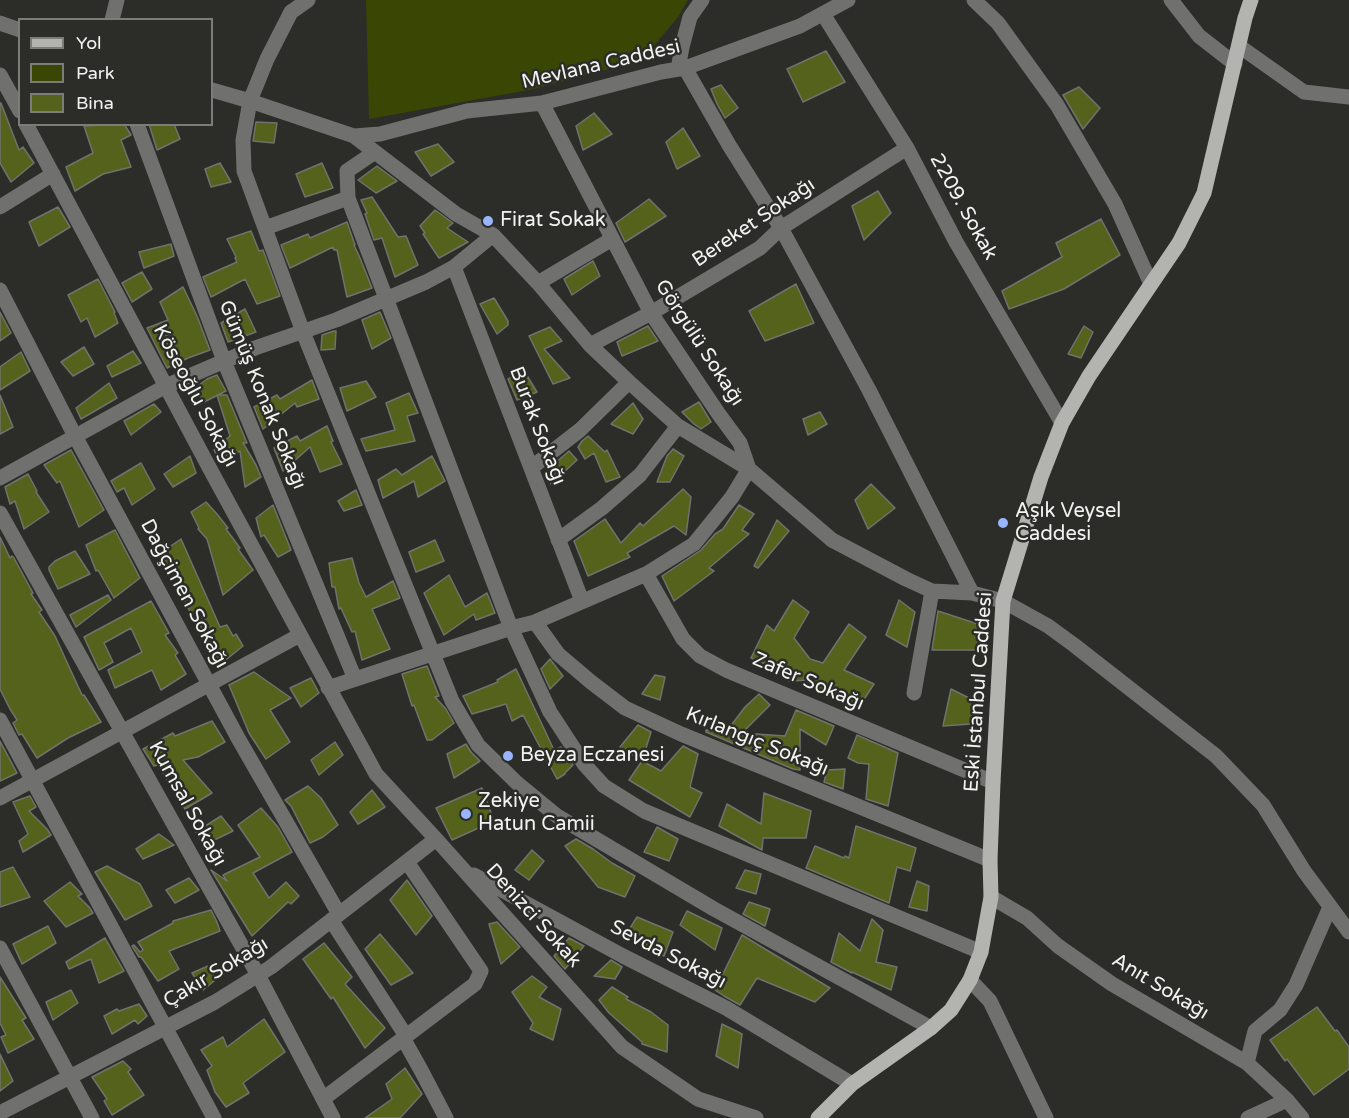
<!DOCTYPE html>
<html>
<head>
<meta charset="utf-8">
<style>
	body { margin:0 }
	#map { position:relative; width:1349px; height:1118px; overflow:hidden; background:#2c2d29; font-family:"Varela Round",sans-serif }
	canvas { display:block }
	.legend { position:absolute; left:18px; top:18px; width:195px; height:108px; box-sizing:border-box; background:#2c2d29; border:2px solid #7c7d79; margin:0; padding:8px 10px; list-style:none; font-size:18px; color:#f3f4f1 }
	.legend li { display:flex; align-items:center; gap:12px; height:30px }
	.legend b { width:30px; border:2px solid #7c7d79 }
</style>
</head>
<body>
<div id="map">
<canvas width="1349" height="1118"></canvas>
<ul class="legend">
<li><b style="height:8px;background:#b3b4b0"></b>Yol</li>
<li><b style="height:16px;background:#3a4604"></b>Park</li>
<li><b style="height:16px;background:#54621b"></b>Bina</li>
</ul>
</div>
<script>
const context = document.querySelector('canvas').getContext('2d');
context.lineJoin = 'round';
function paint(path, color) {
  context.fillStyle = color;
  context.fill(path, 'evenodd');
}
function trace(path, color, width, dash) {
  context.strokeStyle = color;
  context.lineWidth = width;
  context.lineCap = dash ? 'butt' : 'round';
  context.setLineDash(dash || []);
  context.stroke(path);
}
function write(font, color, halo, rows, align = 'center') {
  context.font = font + ' "Varela Round",sans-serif';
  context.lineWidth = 5;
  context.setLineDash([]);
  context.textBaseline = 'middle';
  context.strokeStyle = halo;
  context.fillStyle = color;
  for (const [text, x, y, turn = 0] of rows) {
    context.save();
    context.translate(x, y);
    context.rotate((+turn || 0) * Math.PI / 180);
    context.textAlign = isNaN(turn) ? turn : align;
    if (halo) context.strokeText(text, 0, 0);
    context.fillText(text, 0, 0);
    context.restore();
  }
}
paint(new Path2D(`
	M366 0H688L678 17 642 60 534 89 369 119Z`), '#3a4604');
const building = new Path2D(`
	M826 51 845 82 803 102 787 69Z
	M721 85 738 108 725 118 717 104 711 89Z
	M1079 87 1100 108 1083 129 1063 95Z
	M0 103H1L19 150 23 147 34 163 11 182 0 163Z
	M594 113 612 134 583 150 576 126Z
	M256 122 277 123 274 143 253 141Z
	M124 124 131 135 121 140 131 167 103 174 75 191 66 167 93 153 84 126Z
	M149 124H174L180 139 157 150Z
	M683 128 700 156 677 169 666 142Z
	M438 144 454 162 431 176 415 152Z
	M220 163 231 182 211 187 205 169Z
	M322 163 333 188 305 197 296 174Z
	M377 166 397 181 376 193 358 180Z
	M878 191 891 213 864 240 852 206Z
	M372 197 398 237 406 236 418 265 395 277 382 238 374 240 365 214 367 213 361 200Z
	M649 199 666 216 625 242 616 223Z
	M58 207 70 227 39 246 29 222Z
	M435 210 453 223 447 228 468 242 439 258 423 234 425 233 420 226Z
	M1101 219 1120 255 1064 289 1009 309 1002 291 1062 257 1056 243Z
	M347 222 355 245H354L360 258 372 288 347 297 337 250H334L333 247 290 268 281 245 308 234 310 238Z
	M251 231 259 251 263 250 280 296 257 304 245 279 211 297 203 277 237 262 235 258 236 257 227 239Z
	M171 244 174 256 144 268 139 252Z
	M593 261 600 276 572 295 564 279Z
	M142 272 152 289 132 302 122 283Z
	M98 279 115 312 114 313 118 323 95 337 87 318 81 322 68 295Z
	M796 284 814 323 765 341 749 311Z
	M183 287 197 316 210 350 188 358 167 368 147 328 168 320 160 302Z
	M494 298 508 321V325L497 334 480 304Z
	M245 309 256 332 228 342 221 323Z
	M0 312 11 333 0 341Z
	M380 312 391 338 372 349 362 320Z
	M648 326 658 341 622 356 617 342Z
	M1084 326 1093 332 1081 358 1068 354Z
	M550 327 562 341 544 349 570 378 553 384 529 336Z
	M334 331H336L335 349 321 350 322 335Z
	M84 347 94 364 73 376 61 362Z
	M133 351 141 363 112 377 107 366Z
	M21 352 30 371 0 390V367Z
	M523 369 537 392 517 400 508 379Z
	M217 375 226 391 204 402 195 388 207 379Z
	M312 380 319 399 297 407 295 403 263 429 254 407 277 395 280 399Z
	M366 381 376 397 347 411 340 388Z
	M109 383 117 398 81 419 76 408Z
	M409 393 418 413 407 416 415 441 366 451 361 439 395 430 386 403Z
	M0 395 13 427 0 434Z
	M217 395H227L247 443H243L256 465 261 477 245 487 240 451 221 464 214 450 230 436Z
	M699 402 711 422 701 429 694 424 682 412Z
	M633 403 643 419 633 434 611 424Z
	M154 404 161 412 131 435 124 421Z
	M820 412 827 424 808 435 803 419Z
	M327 426 333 441 331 442 342 464 320 472 310 447 283 471 274 448 297 436 300 441Z
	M588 436 605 452 607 450 620 477 606 482 594 453 585 459 578 447 582 441Z
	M673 449 684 456 670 482H657L667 456Z
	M71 450 104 510 79 527 60 481 57 483 44 465Z
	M569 451 577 460 551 484 545 472Z
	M190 456 196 473 173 487 164 474Z
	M432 456 445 481 418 497 414 481 383 498 378 480 396 469 402 475Z
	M141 463 155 489 132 505 124 488 117 492 111 481Z
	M28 474 37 491 36 492 49 512 24 529 15 501 10 504 5 487Z
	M871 484 895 508 868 529 855 500Z
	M683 489 691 497 686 535 674 526 627 553 630 557 588 576 574 541 605 519 621 543 640 523 643 526Z
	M356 490 362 505 344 511 338 501Z
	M206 502 217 514 228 528 226 529 240 548 238 549 253 570 223 595 207 539 198 529 199 528 191 512Z
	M273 505 291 550 278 557 264 535 261 537 256 518Z
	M739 505 754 514 742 530 749 534 709 568 714 571 674 601 662 576 701 550 715 534 723 529Z
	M777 520 789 531 758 568 754 566Z
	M115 530 140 578 114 598 98 570 96 571 86 545Z
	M0 537 10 558 12 556 14 558 33 593 31 594 42 610 39 612 55 636 82 695H84L101 722 68 738 37 758 22 734 19 735 13 723 17 720 10 709 0 689Z
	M181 539 220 627 227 625 233 636 236 634 243 646 217 667 207 643 205 644 200 627 188 608 171 573 159 554Z
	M435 540 444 561 416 572 409 552Z
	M75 551 90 574 58 589 49 570V567L55 561Z
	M352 558 359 583 366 597 393 581 400 598 372 609 390 649 362 660 355 631 352 632 341 608 339 609 335 587H332L329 563Z
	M449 575 465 607 487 593 495 613 476 620 474 614 444 635 424 593Z
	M108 595 111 600 76 627 70 615Z
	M793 600 809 612 794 638 810 659 823 663 849 624 866 637 844 670 874 684 859 707 844 705 845 702 810 686 812 680 789 681 791 675 751 658 767 625 774 631Z
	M899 600 915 612 907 647 886 635Z
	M151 601 169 633 165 635 178 653 175 655 186 674 161 690 152 670 115 688 108 670 142 652 131 628 104 643 113 662 99 670 84 637Z
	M938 611 981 625 977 650H932Z
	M550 659 563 676 550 689 541 669Z
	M427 666 439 696 435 697 446 709 454 723 432 740H427L414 705 412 706 402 674Z
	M516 669 554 750 561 747 573 765 565 773V774L557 779 523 715 512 721 506 704 472 714 463 696 498 682 497 680Z
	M254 672 291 698 270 710 290 742 266 759 249 733 229 685Z
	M655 675 665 677 660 700 642 694Z
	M311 678 319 693 301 707 290 688Z
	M951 689 973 700 971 724 943 726Z
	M759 694 770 705 742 733 785 736 796 710 834 726 826 745 800 729V770L793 769 706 732V730L726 732 745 707Z
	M212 721 225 742 198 757 183 760 212 793 185 809 158 765 154 766 143 749 173 733 175 736Z
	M638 725 651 732 642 761 620 747Z
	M857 735 898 753 888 806 866 799 869 764 858 763 848 758Z
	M0 741 17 773 0 781Z
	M335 742 343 755 319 775 311 760Z
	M466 744 471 752 480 761 454 778 447 754Z
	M683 746 698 754 690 787 702 793 690 817 629 780 642 761 661 771Z
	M845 769 843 789 824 782 827 770Z
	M308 786 321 798 338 825 323 837 310 843 291 806 285 800Z
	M482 788 494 821 452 840 436 808Z
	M372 790 385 807 358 824 350 812Z
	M764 793 811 811 806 838H763L762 850 719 826 727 804 761 824Z
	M30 796 36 807 29 811 47 829 51 835 23 852 19 841 28 834 13 802Z
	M261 808 278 827 292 852 253 873 269 898 286 882 299 896 291 904 288 902 252 936 211 870 227 881 223 875 260 857 238 825Z
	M221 816 233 831 204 845 196 832Z
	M856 826 916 848 910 871 897 867 889 903 806 868 815 846 844 858 845 856 849 858Z
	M657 827 678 839 669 861 644 852Z
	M159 834 174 845 143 859 136 849Z
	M576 839 593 849 612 863 635 876 625 897 598 887 565 846Z
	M532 850 544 861 529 880 515 870Z
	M107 866 140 884 152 906 125 920 95 872Z
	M13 867 30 897 0 907V872Z
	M745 870 761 874 756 894 736 888Z
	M189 878 199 890 175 903 166 890Z
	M407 880 432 916 416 935 390 900Z
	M917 881 929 886 927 911 909 907Z
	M70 882 82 894 78 896 89 907 93 913 66 927 44 901Z
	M749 902 770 909 765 926 743 914Z
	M211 910 217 922 220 931 169 951 179 969 158 981 141 957H139L132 946 134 945 140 952 143 950 138 942 173 923V921Z
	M687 911 722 928 715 950 680 925Z
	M637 917 673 932 664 956 625 936Z
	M872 919 883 930 876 962 897 967 891 990 852 972V973L831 962 839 933 860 951Z
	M497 922 520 947 501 964 489 924Z
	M48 926 56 943 22 964 13 944Z
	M380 934 413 973 391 985 365 949Z
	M742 935 760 946 830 988 815 1002 757 978 740 1005 724 996 715 990Z
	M105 938 124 971 99 983 91 959 69 969 66 962Z
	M569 938 584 946 565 969 554 956Z
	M324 943 352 977 345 984 385 1028 365 1048 333 997 331 999 303 959Z
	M611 960 622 967 615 979 594 976Z
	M208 966 219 977 203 990 192 973Z
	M532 976 547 987 539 997 561 1009 553 1040 530 1029 533 1023 512 992Z
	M0 977 26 1018 22 1020 34 1039 8 1053 1 1037 6 1035 0 1023Z
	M612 987 628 997 626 999 651 1012 668 1025 667 1052 642 1044V1042L609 1013 599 1000Z
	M71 990 78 1003 53 1020 46 1002Z
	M139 1004 147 1016 138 1024 135 1020 112 1034 104 1016 117 1009 119 1011Z
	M1317 1007 1335 1031 1337 1030 1349 1047V1069L1314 1095 1287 1059 1285 1061 1270 1040Z
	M264 1019 285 1052 243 1083 249 1093 226 1107 215 1092 207 1070 212 1066 201 1050 223 1037 227 1047Z
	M722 1024 742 1034 738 1068 716 1056Z
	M0 1054 13 1081 0 1091Z
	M123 1061 131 1069 128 1072 144 1095 112 1115 104 1101 107 1099 92 1077Z
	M405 1068 422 1094 400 1118H365L392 1099 386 1084Z`);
paint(building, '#54621b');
trace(building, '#71726d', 1.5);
trace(new Path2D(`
	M308 0 291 12 267 59 250 101 243 140 244 171 303 332 452 701 478 745 517 783 557 816 714 909 931 1028
	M974 0 998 23 1057 105 1115 204 1151 284
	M1171 0 1199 36 1235 64
	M823 14 907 148 956 242 1062 423
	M112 20 117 0
	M0 23 20 30
	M1239 46 1304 92 1349 97
	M685 68 729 145 781 228 869 390 972 593
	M678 69 682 47 690 17 702 0
	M0 75 20 111
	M212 90 250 101 354 136 456 214 493 235 538 283 590 345 629 382 678 426 749 469 832 540 906 579 932 591 972 593 1003 601 1048 626 1074 645 1216 756 1263 805 1304 871 1349 932
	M26 124 210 469 376 774 436 839 622 1047 698 1099 756 1118
	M137 124 224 361 355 679
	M354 136 380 134 467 111 542 103 661 72 685 68 800 26 848 0
	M375 152 347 171 348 198 511 628 550 712 584 764 604 786 644 811 981 952
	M0 207 53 174
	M265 228 348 198
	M454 267 582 601
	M538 283 612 239
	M0 290 75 436 238 738 339 914
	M590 345 651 313 760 248 781 228 907 148
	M531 468 580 430 629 382
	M0 478 166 386 255 348 336 320 426 282 454 267 493 235
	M0 513 258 975 333 1118
	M558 540 602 508 640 475 678 426
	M646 574 683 639 700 656 726 670 993 782
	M535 622 558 654 591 682 625 708 681 734 990 860
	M328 688 511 628 535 622 646 574 694 544 732 497 749 469 740 443 718 413 651 313 542 103
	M914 693 932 591
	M0 720 214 1118
	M0 798 300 635
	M474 875 623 956 726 1008 852 1084
	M991 897 1027 918 1058 946 1112 984 1247 1063 1287 1100 1302 1118
	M331 920 406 1036
	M0 948 92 1118
	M970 980 990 1001 1046 1118
	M403 1038 422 1072 446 1118
	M1247 1063 1255 1031 1280 1010 1296 985 1330 907
	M323 1099 475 984 481 971 407 862
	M0 1113 215 1002 271 967 436 839
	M1248 1118 1287 1100`), '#70716e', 15);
trace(new Path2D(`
	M818 1118 852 1084 931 1028 951 1010 970 980 981 952 991 897 990 860 993 782 1003 601 1041 477 1062 423 1089 376 1179 243 1204 193 1245 18 1251 0`), '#b3b4b0', 15);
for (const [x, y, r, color] of [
	[488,221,6,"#99b5fd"],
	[1003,523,6,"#99b5fd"],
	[508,756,6,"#99b5fd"],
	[466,814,6,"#99b5fd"]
]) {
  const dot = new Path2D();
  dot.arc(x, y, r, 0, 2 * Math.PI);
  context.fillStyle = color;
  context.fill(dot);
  trace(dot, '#2c2d29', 2);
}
write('20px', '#f3f4f1', '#2c2d29', [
	["Mevlana Caddesi",601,65,-13],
	["2209. Sokak",963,207,61],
	["Bereket Sokağı",754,223,-34],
	["Görgülü Sokağı",699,343,57],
	["Gümüş Konak Sokağı",262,395,68],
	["Köseoğlu Sokağı",195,396,62],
	["Burak Sokağı",537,426,69],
	["Dağçimen Sokağı",184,594,62],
	["Zafer Sokağı",808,682,23],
	["Eski İstanbul Caddesi",979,692,-86],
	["Kırlangıç Sokağı",757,742,22],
	["Kumsal Sokağı",187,804,61],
	["Denizci Sokak",533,916,48],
	["Sevda Sokağı",668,955,27],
	["Çakır Sokağı",216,973,-31],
	["Anıt Sokağı",1160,987,31]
]);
write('20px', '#f3f4f1', '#2c2d29', [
	["Firat Sokak",500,221],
	["Aşık Veysel",1015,512],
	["Caddesi",1015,535],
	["Beyza Eczanesi",520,756],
	["Zekiye",478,802],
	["Hatun Camii",478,825]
], 'left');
</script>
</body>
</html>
